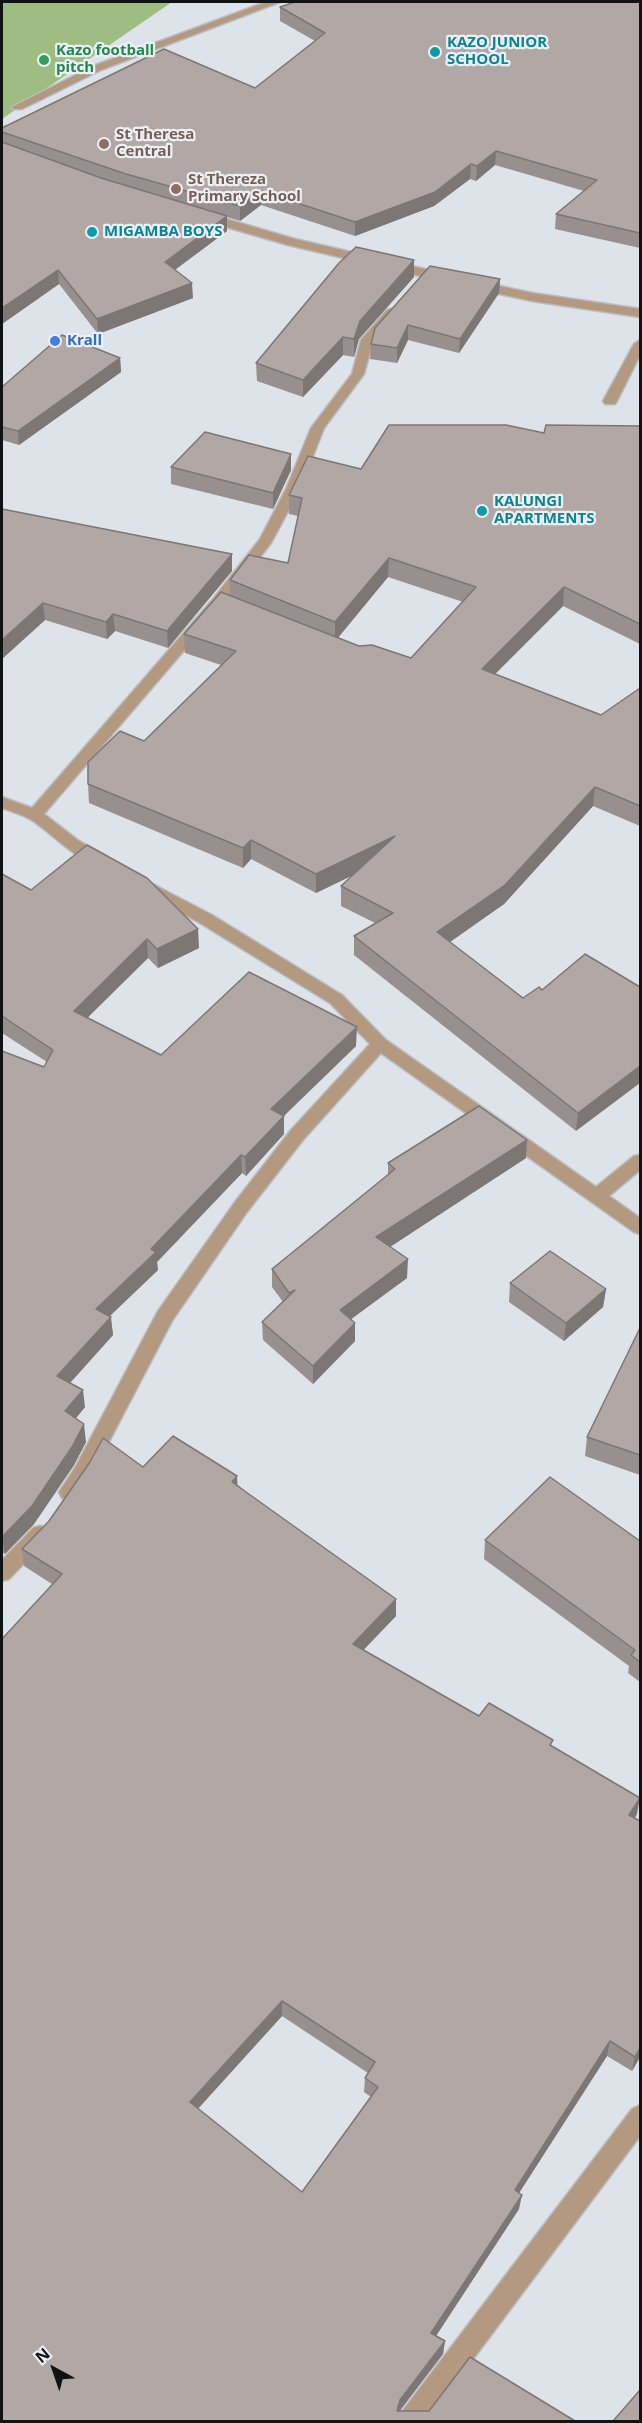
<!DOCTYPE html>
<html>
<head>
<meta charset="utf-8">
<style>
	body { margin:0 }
	#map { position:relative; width:642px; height:2423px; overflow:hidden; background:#dee3ea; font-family:"Open Sans",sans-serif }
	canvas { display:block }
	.frame { position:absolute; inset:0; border:3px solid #101214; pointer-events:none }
	.north { position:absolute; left:24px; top:2339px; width:60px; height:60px; -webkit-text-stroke:4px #ebf0f7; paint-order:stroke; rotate:320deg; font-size:16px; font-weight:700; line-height:24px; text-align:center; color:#101214 }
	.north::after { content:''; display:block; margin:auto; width:21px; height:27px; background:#101214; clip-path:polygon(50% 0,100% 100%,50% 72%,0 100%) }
</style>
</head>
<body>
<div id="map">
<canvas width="642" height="2423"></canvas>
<div class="frame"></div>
<div class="north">N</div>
</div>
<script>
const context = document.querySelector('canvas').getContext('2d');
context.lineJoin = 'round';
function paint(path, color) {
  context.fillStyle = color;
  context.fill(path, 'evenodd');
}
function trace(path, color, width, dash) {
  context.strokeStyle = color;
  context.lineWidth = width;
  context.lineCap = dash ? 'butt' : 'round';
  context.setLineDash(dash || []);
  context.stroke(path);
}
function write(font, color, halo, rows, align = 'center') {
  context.font = font + ' "Open Sans",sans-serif';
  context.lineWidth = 4.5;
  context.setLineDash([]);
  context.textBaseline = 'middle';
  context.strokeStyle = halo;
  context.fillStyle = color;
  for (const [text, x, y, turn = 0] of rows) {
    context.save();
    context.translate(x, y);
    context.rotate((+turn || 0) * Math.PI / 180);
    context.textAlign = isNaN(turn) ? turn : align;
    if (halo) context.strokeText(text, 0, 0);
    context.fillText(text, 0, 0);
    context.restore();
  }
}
paint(new Path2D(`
	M2 2H172L2 119Z`), '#9dbe80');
const minor = new Path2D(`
	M266 2H280L101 70 22 109H14L12 107 93 66Z
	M206 213 295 239 446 274 452 278 446 282 288 245 202 220V214Z
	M476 281 532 293 640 309V317L532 301 472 288 470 285Z
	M391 309 397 313 373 341 364 374 324 428 300 489 271 543 223 605 44 814 79 841 108 857 110 861 108 865C84 871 48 828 28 818 20 814 10 811 2 808V797L32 808 213 599 260 539 286 489 311 428 352 374 361 340 387 310Z
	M640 340V355L617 401 615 404H605L603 401 634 344Z
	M145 880 212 915 342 995 386 1040 596 1187 634 1156 640 1155V1170L609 1196 640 1218V1234L634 1232 381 1053 303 1140 247 1212 172 1321 90 1478C82 1489 77 1503 62 1498L59 1492 76 1466 158 1311 235 1202 291 1130 370 1044 330 1003 200 923 139 889 137 885 139 881Z
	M40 1526 47 1528 50 1534 47 1540 9 1579 2 1581V1560L33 1528Z
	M640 2105V2136L426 2422H398L401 2413 632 2109Z`);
trace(minor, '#b9bdc3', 3);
paint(minor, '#b39980');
paint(new Path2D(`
	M640 2V248L555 229 556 214 584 191 495 165 476 181 470 179 434 206 355 236 261 205 240 221 227 217V231L175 270 193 298 98 334 59 284 2 324V128L255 88 315 41 280 21V7Z
	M414 277 359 339 354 357 343 355 303 397 257 381 256 363Z
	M500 279 499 293 459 353 408 340 397 363 370 359 371 344Z
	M120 358 121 372 19 445 2 440V387Z
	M640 426V644L563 606 495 674 601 715 640 688V826L593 806 504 904 450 942 523 998 542 990 640 987 576 1131 354 955V936L375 923 341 906V886L354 874 316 893 251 859 243 868 89 803 88 784 144 741 221 665 185 653 184 634 230 595V580L288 563 298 516 289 514V495L361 469 544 433ZM388 577 463 602 411 658 359 646 338 638Z
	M291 454V470L273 509 171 484V467Z
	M2 509 232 554V571L168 648 115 631 107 639 45 620 2 659Z
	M2 874 31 890 199 948 158 968 148 958 87 1018 161 1055 356 1046 284 1116V1134L246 1176 242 1173 157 1262 158 1270 110 1316 113 1335 70 1383 85 1407 76 1418 86 1442 74 1465 34 1524 5 1554 2 1552V1051L44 1067 47 1062 2 1033Z
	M526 1158 390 1247 407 1278 351 1319 355 1323V1341L313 1384 263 1340 262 1322 283 1302 272 1287V1269L388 1175V1163Z
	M510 1283 606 1289 603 1307 564 1341 509 1302Z
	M640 1328V1475L585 1456 587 1437Z
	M143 1467 238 1485 396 1616 363 1650 479 1716 552 1746 637 1814 635 1818 640 1821V2057L632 2071 607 2056 519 2193V2209L436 2336 445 2341 443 2354 399 2411 2 2421 52 1584 24 1566 22 1549ZM282 2016 368 2073 365 2078 364 2092 371 2097 302 2192 198 2109Z
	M485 1540 640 1541V1682L628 1673 629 1666 484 1559Z`), '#98908e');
paint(new Path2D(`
	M496 151 495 165 476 181 477 166Z
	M471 164 470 179 434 206 355 236V222Z
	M261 191V205L240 221V206Z
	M227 216V231L165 277V262Z
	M414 260V277L359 339 354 357V339L360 321Z
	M58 270 59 284 2 324V308Z
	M500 279 499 293 459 353 460 339Z
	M192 283 193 298 98 334 97 319Z
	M408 325V340L397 363V348Z
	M343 337V355L303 397V380Z
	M120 358 121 372 19 445 18 431Z
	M291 454V470L273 509V493Z
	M232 554V571L168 648 167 631Z
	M389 558 388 577 335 641V622Z
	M564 587 563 606 481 688 482 669Z
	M43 603 45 620 2 659V640Z
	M113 614 115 631 107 639 106 622Z
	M595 787 593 806 504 904 437 951V932Z
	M395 836V855L316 893V874Z
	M251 840V859L243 868V848Z
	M198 929 199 948 158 968 157 949Z
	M147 939 148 958 75 1030 74 1011Z
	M357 1027 356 1046 271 1128V1109Z
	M640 1066V1083L576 1131 578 1113Z
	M284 1116V1134L246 1176 245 1157Z
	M527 1140 526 1158 376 1256V1237Z
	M241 1155 242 1173 157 1262 158 1270 98 1327 96 1309 151 1249Z
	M408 1259 407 1278 339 1328 340 1310Z
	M606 1289 603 1307 564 1341 566 1323Z
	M111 1317 113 1335 60 1394 57 1376Z
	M355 1323V1341L313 1384V1366Z
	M83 1390 85 1407 68 1428 65 1411Z
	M84 1424 86 1442 74 1465 34 1524 5 1554 2 1537Z
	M237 1476 238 1494 232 1482Z
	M396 1599V1616L353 1661V1644Z
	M640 1798 637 1814 626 1831 629 1815Z
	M282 2001V2016L191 2116 190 2102Z
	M610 2041 607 2056 512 2204 515 2190Z
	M640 2048V2057L632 2071 635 2057Z
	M522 2195 519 2209 430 2345 431 2333Z
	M445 2341 443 2354 399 2412 397 2411 400 2400Z`), '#7c7674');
const building = new Path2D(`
	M295 2H640V233L556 214 597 180 496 151 477 166 471 164 435 192 355 222 261 191 240 206 126 174 2 132V128L164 49 255 88 325 33 280 7Z
	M2 142 101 178 227 216 165 262 192 283 97 319 58 270 2 308Z
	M356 247 414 260 360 321 354 339 343 337 303 380 256 363 339 263Z
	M430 266 500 279 460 339 408 325 397 348 371 344 375 328Z
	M62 335 120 358 18 431 2 427V387Z
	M389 425H506L544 433 546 425 640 426V624L564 587 482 669 601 715 640 688V806L595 787 505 885 437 932 523 998 539 987 542 990 585 954 640 987V1066L578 1113 354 936 393 913 341 886 395 836 316 874 251 840 243 848 88 784V762L120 731 144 741 236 651 184 634 221 592 359 646 372 645 411 658 476 587 389 558 335 622 230 580 249 555 288 563 302 498 289 495 308 456 361 469Z
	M205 432 291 454 273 493 171 467Z
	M2 509 232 554 167 631 113 614 106 622 43 603 2 640Z
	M87 845 147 878 198 929 157 949 147 939 74 1011 161 1055 249 972 357 1027 271 1109 284 1116 245 1157 241 1155 151 1249 156 1252 96 1309 111 1317 57 1376 83 1390 65 1411 84 1424 72 1447 32 1506 2 1537V1051L44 1067 53 1050 2 1016V874L31 890Z
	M479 1106 527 1140 376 1237 408 1259 340 1310 355 1323 313 1366 262 1322 295 1290 289 1293 272 1269 395 1169 388 1163Z
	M550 1251 606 1289 566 1323 510 1283Z
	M640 1328V1455L587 1437Z
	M173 1436 237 1476 232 1482 396 1599 353 1644 479 1716 489 1703 553 1740 550 1745 640 1798 629 1815 640 1821V2048L635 2057 610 2041 515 2190 522 2195 431 2333 445 2341 400 2400 397 2411H429L470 2357 575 2421H2V1639L62 1574 22 1549 49 1521 90 1462 103 1438 143 1467ZM282 2001 375 2062 365 2078 378 2087 302 2192 190 2102Z
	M550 1477 640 1541V1662L631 1655 635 1650 485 1540Z
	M640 2390V2421H613Z`);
paint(building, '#b1a8a5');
trace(building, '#7c7674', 1.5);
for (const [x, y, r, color] of [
	[435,52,6,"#0f9aa8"],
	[44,60,6,"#2e9e5b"],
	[104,144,6,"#8d6e63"],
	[176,189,6,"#8d6e63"],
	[92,232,6,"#0f9aa8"],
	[55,341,6,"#3f7fe0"],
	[482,511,6,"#0f9aa8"]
]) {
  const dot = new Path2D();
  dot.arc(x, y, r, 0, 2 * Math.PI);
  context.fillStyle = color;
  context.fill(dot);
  trace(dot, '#ebf0f7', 2);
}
write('bold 15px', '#0d838f', '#ebf0f7', [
	["KAZO JUNIOR",447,43],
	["SCHOOL",447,60],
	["MIGAMBA BOYS",104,232],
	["KALUNGI",494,502],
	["APARTMENTS",494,519]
], 'left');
write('bold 15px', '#27864d', '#ebf0f7', [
	["Kazo football",56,51],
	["pitch",56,68]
], 'left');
write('bold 15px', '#785e54', '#ebf0f7', [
	["St Theresa",116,135],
	["Central",116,152],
	["St Thereza",188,180],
	["Primary School",188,197]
], 'left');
write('bold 15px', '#366cbe', '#ebf0f7', [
	["Krall",67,341]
], 'left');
</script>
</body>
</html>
